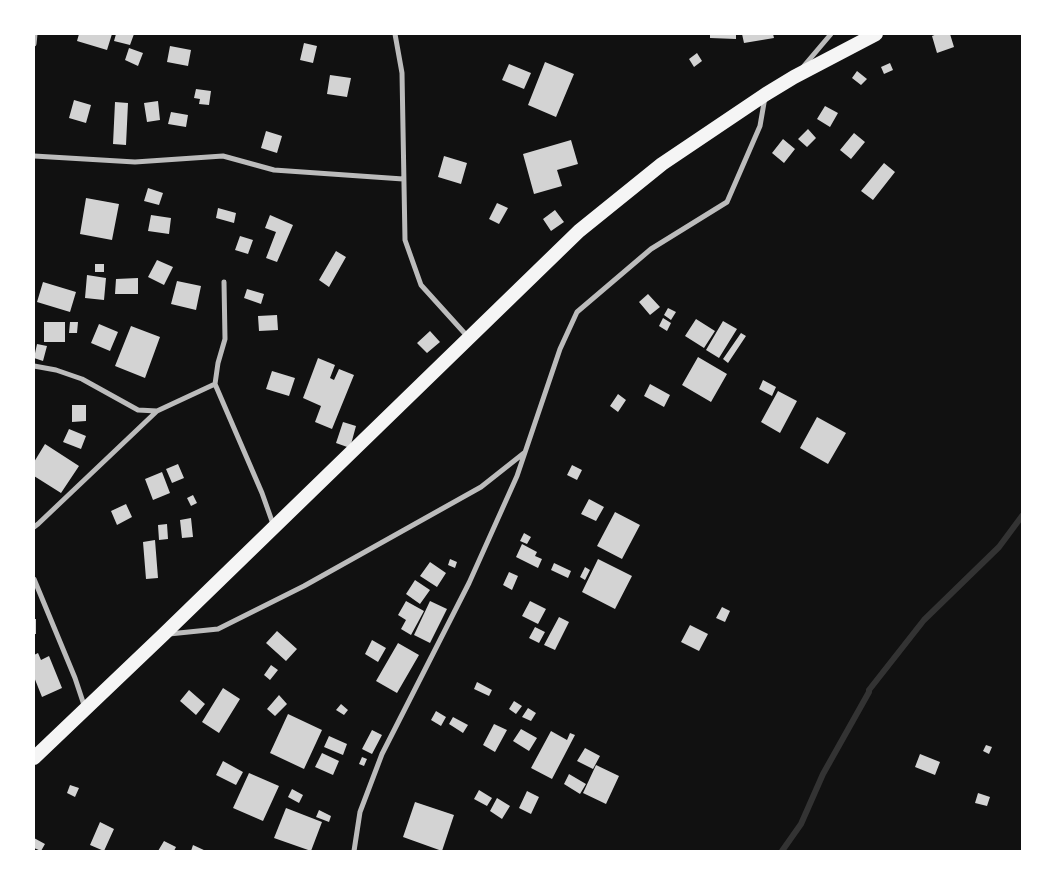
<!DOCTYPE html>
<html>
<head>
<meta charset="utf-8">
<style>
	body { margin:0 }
	#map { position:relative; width:1056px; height:885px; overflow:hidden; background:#111; font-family:"Asap Condensed",sans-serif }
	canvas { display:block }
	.frame { position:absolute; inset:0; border:35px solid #fff; pointer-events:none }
</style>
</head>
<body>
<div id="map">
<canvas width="1056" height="885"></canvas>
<div class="frame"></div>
</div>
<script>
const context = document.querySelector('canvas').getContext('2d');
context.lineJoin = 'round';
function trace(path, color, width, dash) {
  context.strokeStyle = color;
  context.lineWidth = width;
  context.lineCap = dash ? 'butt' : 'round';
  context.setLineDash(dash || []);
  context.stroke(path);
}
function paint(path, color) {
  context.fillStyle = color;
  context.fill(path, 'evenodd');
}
trace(new Path2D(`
	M782 851 801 824 823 774 869 692V690L924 620 999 547 1022 516`), '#333', 6);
paint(new Path2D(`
	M79 34H112L107 50 77 41Z
	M116 34H134L130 45 114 41Z
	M710 34H736V39L710 38Z
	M742 34H773L774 38 744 43Z
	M937 34H950L954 47 937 53 932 36Z
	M304 43 317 46 313 63 300 60Z
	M170 46 191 50 188 66 167 62Z
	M129 48 143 53 138 66 125 60Z
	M697 53 702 61 694 67 689 59Z
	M545 62 574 74 556 117 528 105Z
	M890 63 893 70 884 74 881 67Z
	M509 64 531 73 524 89 502 80Z
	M857 71 867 79 861 85 852 78Z
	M330 75 351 78 347 97 327 94Z
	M196 89 211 91 209 105 199 104 200 99 194 98Z
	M74 100 91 105 86 123 69 118Z
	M158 101 160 120 147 122 144 103Z
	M115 102 128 103 126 145 113 144Z
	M825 106 838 113 830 127 817 119Z
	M171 112 188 115 186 127 168 124Z
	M808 129 816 138 807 147 798 139Z
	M266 131 282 136 277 153 261 148Z
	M854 133 865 142 851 159 840 150Z
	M783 139 795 149 784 163 772 153Z
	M571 140 578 164 557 170 562 186 534 194 523 154Z
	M444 156 467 163 461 184 438 177Z
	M884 163 895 172 873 200 861 191Z
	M148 188 163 193 159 205 144 201Z
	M86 198 119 204 112 240 80 234Z
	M497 203 508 208 499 224 489 219Z
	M218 208 236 213 234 223 216 218Z
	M555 210 564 222 551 231 543 219Z
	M151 215 171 218 169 234 148 231Z
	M270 215 293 225 277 262 266 258 276 232 265 228Z
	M240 236 253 240 248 254 235 250Z
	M336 251 346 257 329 287 319 280Z
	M157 260 173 267 164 285 148 277Z
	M95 264H104V272H95Z
	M87 275 106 278 104 300 85 298Z
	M138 278V294H115L116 279Z
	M177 281 201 286 196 310 171 304Z
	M43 282 76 292 70 312 37 302Z
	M247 289 264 294 261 304 244 298Z
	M648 294 660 307 650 315 639 302Z
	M668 308 676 312 671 320 664 315Z
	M277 315 278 330 259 331 258 316Z
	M663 318 671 323 667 331 659 326Z
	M696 319 715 331 704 348 685 336Z
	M723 321 737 329 719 358 706 350Z
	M44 322H65V342H44Z
	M70 322H78L77 333H69Z
	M99 324 118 332 110 351 91 343Z
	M131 326 160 337 145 378 115 366Z
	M430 331 440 342 427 353 417 343Z
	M741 333 746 336 728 363 723 359Z
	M37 344 47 346 43 361 34 358Z
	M698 357 727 374 711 402 682 385Z
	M318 358 335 365 330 378 334 380 339 369 354 375 332 429 315 422 321 406 303 398Z
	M272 371 295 378 289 396 266 389Z
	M763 380 776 387 772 396 759 389Z
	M650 384 670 395 664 407 644 396Z
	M778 391 797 401 780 433 761 422Z
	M618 394 626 400 618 412 610 406Z
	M72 405H86V421L72 422Z
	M817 417 846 433 828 464 800 448Z
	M343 422 356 426 350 448 336 443Z
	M69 429 86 436 81 449 63 442Z
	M45 444 79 466 61 493 34 476V462Z
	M178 464 184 478 172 483 166 469Z
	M572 465 582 470 577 480 567 475Z
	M162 472 170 493 153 500 145 479Z
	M193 495 197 503 191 506 187 498Z
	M589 499 604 507 596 521 581 514Z
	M126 504 132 517 117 525 111 511Z
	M615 512 640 525 622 559 597 546Z
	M191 518 193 537 182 538 180 520Z
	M167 524 168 539 159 540 158 525Z
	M524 533 531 537 527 544 520 541Z
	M155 540 158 578 146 579 143 542Z
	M522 544 537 552 535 556 542 559 538 568 516 557Z
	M450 559 457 562 455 568 448 565Z
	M598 559 632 576 615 609 582 592Z
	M430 562 446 573 437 587 420 576Z
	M554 563 571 571 568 578 551 570Z
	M585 567 590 570 585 580 580 577Z
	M509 572 518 576 512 590 503 585Z
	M415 580 430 590 420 604 406 594Z
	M406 601 424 611 411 635 401 629 406 620 398 615Z
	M430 601 447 609 430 643 414 635Z
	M530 601 546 609 538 624 522 616Z
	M722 607 730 611 725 622 716 618Z
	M559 617 569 622 555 650 544 645Z
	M34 619H36V634H34Z
	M690 625 708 634 699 651 681 642Z
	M535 627 545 632 539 643 529 638Z
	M277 631 297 649 286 661 266 643Z
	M372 640 386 648 378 662 365 654Z
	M398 643 419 655 397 693 376 681Z
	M38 653 41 660 49 656 62 688 42 697 34 677V655Z
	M271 665 278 670 270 680 264 675Z
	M477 682 492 690 489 696 474 689Z
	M223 688 240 699 219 733 202 722Z
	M189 690 205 704 196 715 180 701Z
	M279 695 287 704 275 716 267 709Z
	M514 701 522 706 516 714 509 709Z
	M341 704 348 710 344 715 336 710Z
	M528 708 536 713 531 721 522 717Z
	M436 711 446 717 441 726 431 720Z
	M288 714 322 730 304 769 270 753Z
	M453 717 468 725 463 733 449 724Z
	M494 724 507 730 495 752 483 745Z
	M521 729 537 738 529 751 513 741Z
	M372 730 382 735 372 754 362 749Z
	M551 731 567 740 570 733 575 735 552 779 531 768Z
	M329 736 347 744 343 755 324 747Z
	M986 745 992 747 989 754 983 751Z
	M585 748 600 756 593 769 577 761Z
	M322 753 339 761 333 775 315 767Z
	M920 754 940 762 935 775 915 767Z
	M362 757 367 759 364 766 359 764Z
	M223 761 243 772 236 785 216 775Z
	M596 765 619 776 606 804 583 793Z
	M249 773 279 786 263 821 233 808Z
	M569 774 586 784 580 794 564 784Z
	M70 785 79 788 75 797 67 793Z
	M292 789 303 795 299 803 288 797Z
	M479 790 492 798 487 806 474 799Z
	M527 791 539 797 531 814 519 808Z
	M978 793 990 797 987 806 975 803Z
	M497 798 510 806 502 819 490 811Z
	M415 802 454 815 442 851 403 837Z
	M286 808 322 822 311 851 274 838Z
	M319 810 331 816 329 822 316 817Z
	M100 822 114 829 104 851 90 845Z
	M34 838 45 844 41 851 34 848Z
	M164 841 176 847 174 851H158Z
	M193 845 206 851H191Z`), '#d3d3d3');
trace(new Path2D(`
	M395 34 402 73 405 240 421 285 468 337
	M34 44 35 34
	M803 67 831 34
	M34 156 135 162 223 156 274 170 403 179
	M224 282 225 339 218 363 215 384 262 493 273 524
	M34 366 56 370 82 379 138 410 157 411
	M34 527 38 524 157 411 215 384
	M34 579 75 678 85 708
	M169 634 218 629 304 586 481 487 524 453
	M354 851 360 812 382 754 469 583 517 476 560 349 577 312 651 249 727 202 760 126 765 97`), '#bcbcbc', 5);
trace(new Path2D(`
	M34 758 163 635 579 231 662 164 766 94 794 77 876 34`), '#f5f5f5', 14);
</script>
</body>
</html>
